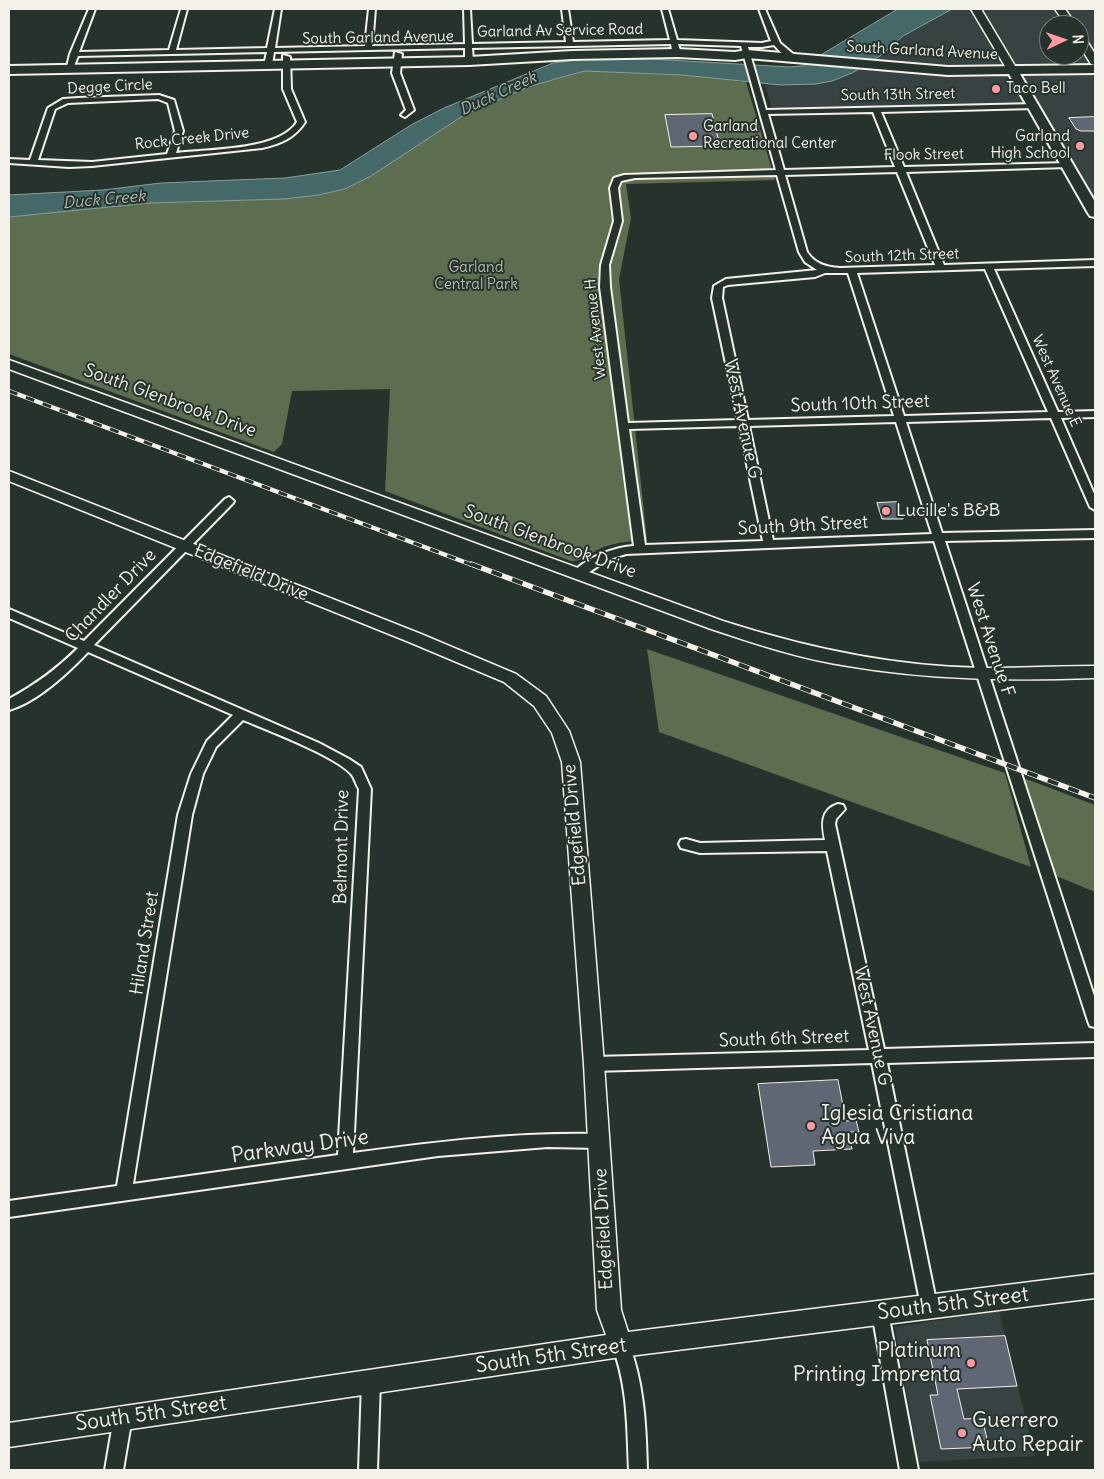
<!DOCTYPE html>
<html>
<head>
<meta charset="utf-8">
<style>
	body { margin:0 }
	#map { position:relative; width:1104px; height:1479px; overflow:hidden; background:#26332d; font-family:Delius,sans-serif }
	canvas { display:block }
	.frame { position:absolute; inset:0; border:10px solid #f4f1e8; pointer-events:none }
	.north { position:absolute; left:1039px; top:15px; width:50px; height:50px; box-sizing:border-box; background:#26332d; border:1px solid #787f78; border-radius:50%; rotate:87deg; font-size:14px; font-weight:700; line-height:20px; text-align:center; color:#f4f1e8 }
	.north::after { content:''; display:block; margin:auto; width:18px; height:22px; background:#ff9aa2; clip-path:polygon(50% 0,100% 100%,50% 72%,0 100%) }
</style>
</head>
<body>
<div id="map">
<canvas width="1104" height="1479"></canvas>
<div class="frame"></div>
<div class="north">N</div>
</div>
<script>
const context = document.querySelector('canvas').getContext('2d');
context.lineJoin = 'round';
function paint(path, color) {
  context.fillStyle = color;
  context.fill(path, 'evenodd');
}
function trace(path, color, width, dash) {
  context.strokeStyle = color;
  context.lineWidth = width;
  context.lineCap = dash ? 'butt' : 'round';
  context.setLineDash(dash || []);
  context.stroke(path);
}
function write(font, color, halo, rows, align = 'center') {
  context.font = font + ' Delius,sans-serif';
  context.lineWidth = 4;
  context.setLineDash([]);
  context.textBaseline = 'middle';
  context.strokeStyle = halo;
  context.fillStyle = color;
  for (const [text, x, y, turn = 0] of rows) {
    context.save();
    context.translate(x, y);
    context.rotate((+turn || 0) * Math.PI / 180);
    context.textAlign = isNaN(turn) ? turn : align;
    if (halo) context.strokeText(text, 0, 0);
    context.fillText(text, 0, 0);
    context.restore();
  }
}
paint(new Path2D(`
	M952 9H1095V63L1005 65 1027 103 772 109 765 84H816L832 81 852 73 880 56 903 36ZM1049 25H1079V55H1049Z
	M1095 73V199L1023 76Z
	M999 1311 1035 1456 919 1462 895 1327Z`), '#374242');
paint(new Path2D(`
	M585 71 682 75 746 82 775 180 626 184 631 218 619 279 647 540C633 541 618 542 604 547 592 551 584 562 571 561L385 491 390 389 292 391 282 444 274 452 9 354V217L150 203 284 199 318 195 345 189 464 115 528 87Z
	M647 649 1005 773 1031 867 659 732Z
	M1021 777 1095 805V892L1054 875Z`), '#5d6d4f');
const water = new Path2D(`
	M898 9H952L903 36 880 56 852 73 832 81 816 84 781 85 682 75 585 71 566 76 528 87 464 115 371 176 345 189 318 195 284 199 150 203 9 217V195L103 190 161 183 285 178 340 170 411 125 444 108 553 63 585 59H651L790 67 802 66Z`);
paint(water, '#456968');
trace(water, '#8b9f9b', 1);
const building = new Path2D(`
	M712 114 720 146 671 147 665 115Z
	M1095 117V131H1081L1076 129 1069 118Z
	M897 502 903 519H882L877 503Z
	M838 1080 846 1121 856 1120 859 1132H848L852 1149 813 1151 815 1165 771 1167 758 1084Z
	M1005 1336 1017 1386 957 1389 964 1419 982 1418 989 1447 941 1449 930 1395H938L927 1340Z`);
paint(building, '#5f6674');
trace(building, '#f4f1e8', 1);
const street = new Path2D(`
	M89 9H95L79 52 169 50 181 9H187L176 50 267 48 275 9H281L275 48 365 46 369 9H375L372 46 465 44 464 9H470L472 44 566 42 562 9H568L573 42 670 40 662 9H668L677 40 762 43 771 41 759 9H765L780 43 799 59 795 61 785 57 774 45 762 47H748L766 110 1037 104 1038 106 1034 108 881 112 904 167 1068 163 1072 165 1068 167 906 172 944 265 1095 260V266L994 269 1058 412 1095 411V417L1061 418 1095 496V510L1090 507 1051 418 906 422 942 533 1095 530V538L945 541 1095 999V1027L1090 1026 1088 1021 934 541 626 554 607 560 582 577 578 578 572 574C584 558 615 547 634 546L600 287 601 265 614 221 610 188 614 178 624 175 776 170 741 46 678 44 680 50 676 52 672 50 671 44 472 48 473 61 469 63 465 61V48L274 52 272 65 268 67 264 65 267 52 78 56 72 71H66L70 54ZM873 112 895 167 784 170 768 114ZM897 172 935 265 840 268C826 267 815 264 807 252L785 175ZM777 175 799 252 805 262 817 270 726 279 714 286 712 298 738 420 628 423 610 287 609 265 622 221 618 188 621 181 635 178ZM985 269 1048 412 904 416 857 273ZM825 273H848L894 416 748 420 722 298 723 287 728 285 815 277ZM896 422 932 534 773 540 749 426ZM739 426 763 541 645 545 629 429Z
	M395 52 402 54 400 73 414 110 405 117 401 115 406 110 392 73Z
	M283 55 290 57 291 89 305 122C295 138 280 144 262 148L92 166 69 167 9 163V159L30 160 48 108 63 99 78 98 159 95 174 100 183 131 176 153C208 149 279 151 297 122L283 89ZM158 99 168 103 175 131 167 154 92 162 38 160 55 109 68 103Z
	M229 497 234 501 233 503 94 645 319 743 349 759 361 767 371 789 353 1153C435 1142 516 1132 598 1134L603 1136 606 1141 603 1146 598 1148 548 1147 438 1156 9 1217V1201L117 1186 178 815 191 774 207 741 233 715 88 652C68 673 37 702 9 710V699C35 685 57 669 78 648L9 618V609L84 641 225 499ZM243 720C267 730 338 757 352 775 355 779 356 785 359 789L338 1155 133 1184 192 815 203 774 216 747Z
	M838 804 843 805 845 809 836 819 835 824 884 1049 1095 1043V1057L887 1063 937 1306 935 1312 929 1314 923 1312 921 1306 872 1063 594 1071 589 1069 587 1064 589 1059 594 1057 869 1050 827 851 700 853 681 848 679 844 681 840 686 839 700 843 825 840C822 825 820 810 838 804Z
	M880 1305 886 1307 888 1313 918 1470H900L872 1313 874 1307Z
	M621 1336 627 1339C644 1381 646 1425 647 1470H629C627 1427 628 1386 612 1345L615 1339Z
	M371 1373 377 1376 380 1382 377 1470H359L362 1382 365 1376Z
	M123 1408 129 1411 132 1417 123 1470H105L114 1417 117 1411Z`);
const secondary = new Path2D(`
	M971 9H981L1018 71 1017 73H1009Z
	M1055 9H1065L1076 25H1066Z
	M1079 34 1083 35 1095 54V65L1091 64 1079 45Z
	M9 360 723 621C807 648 895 667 984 668 1021 668 1058 666 1095 666V678C1012 681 930 680 848 666 801 659 756 644 711 629L9 369Z
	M9 471 421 634 516 674 546 696 569 731 580 762 604 1064 621 1310 628 1332 1095 1274V1298L621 1357 9 1447V1423L606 1335 597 1310 584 1064 562 762 552 733 534 706 504 682 409 642 9 481Z`);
const primary = new Path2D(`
	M677 49 735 52 747 50 948 67 1095 65V73L1020 74 1095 202V217L1090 216 1088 213 1009 74 948 75 747 58 735 60 677 57 572 59 469 65 9 74V66L469 57 572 51Z`);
trace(street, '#f4f1e8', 4);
trace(secondary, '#f4f1e8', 3);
trace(primary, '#f4f1e8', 4);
paint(street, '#26332d');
paint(secondary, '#26332d');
paint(primary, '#26332d');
const railFar1 = new Path2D(`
	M9 391 475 566`);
const rail = new Path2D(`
	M471 564 1095 798`);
trace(railFar1, '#f4f1e8', 4.5);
trace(rail, '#f4f1e8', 5.5);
trace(railFar1, '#26332d', 3, [9]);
trace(rail, '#26332d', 4, [11]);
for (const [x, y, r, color] of [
	[996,89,5,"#ff9aa2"],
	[693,136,5,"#ff9aa2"],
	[1080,146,5,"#ff9aa2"],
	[886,511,5,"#ff9aa2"],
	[811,1126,5,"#ff9aa2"],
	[971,1363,5,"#ff9aa2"],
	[962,1433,5,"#ff9aa2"]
]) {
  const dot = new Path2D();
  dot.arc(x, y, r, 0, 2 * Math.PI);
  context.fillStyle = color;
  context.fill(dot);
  trace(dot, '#26332d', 2);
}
write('15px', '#f4f1e8', '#26332d', [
	["Garland Av Service Road",560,31,-1],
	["South Garland Avenue",378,38,-1],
	["South Garland Avenue",922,51,3],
	["Degge Circle",110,87,-3],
	["South 13th Street",898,95,-1],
	["Rock Creek Drive",192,139,-6],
	["Flook Street",924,155,-1],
	["South 12th Street",902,256,-2],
	["West Avenue H",596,329,-96],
	["West Avenue E",1056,381,66]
]);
write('15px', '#f4f1e8', '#26332d', [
	["Taco Bell",1006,89],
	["Garland",703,127],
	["Recreational Center",703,144],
	["Garland",1070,137,"right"],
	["High School",1070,154,"right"]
], 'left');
write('15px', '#b8bcab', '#26332d', [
	["Garland",476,268],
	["Central Park",476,285]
]);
write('italic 16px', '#aebbb5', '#26332d', [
	["Duck Creek",498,94,-25],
	["Duck Creek",104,200,-5]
]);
write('18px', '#f4f1e8', '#26332d', [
	["South Glenbrook Drive",170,401,20],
	["South 10th Street",860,404,-2],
	["West Avenue G",742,419,78],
	["South 9th Street",803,526,-3],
	["South Glenbrook Drive",550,542,20],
	["Edgefield Drive",251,573,22],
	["Chandler Drive",111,596,-46],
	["West Avenue F",990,640,72],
	["Edgefield Drive",575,825,-95],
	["Belmont Drive",342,847,-89],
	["Hiland Street",145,943,-81],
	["West Avenue G",872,1026,78],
	["South 6th Street",784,1039,-2],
	["Edgefield Drive",604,1229,-93]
]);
write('18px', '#f4f1e8', '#26332d', [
	["Lucille's B&B",896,511]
], 'left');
write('21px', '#f4f1e8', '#26332d', [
	["Iglesia Cristiana",821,1114],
	["Agua Viva",821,1138],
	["Platinum",961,1351,"right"],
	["Printing Imprenta",961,1375,"right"],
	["Guerrero",972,1421],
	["Auto Repair",972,1445]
], 'left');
write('21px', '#f4f1e8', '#26332d', [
	["Parkway Drive",300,1147,-8],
	["South 5th Street",953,1304,-7],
	["South 5th Street",551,1356,-8],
	["South 5th Street",151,1414,-8]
]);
</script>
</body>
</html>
